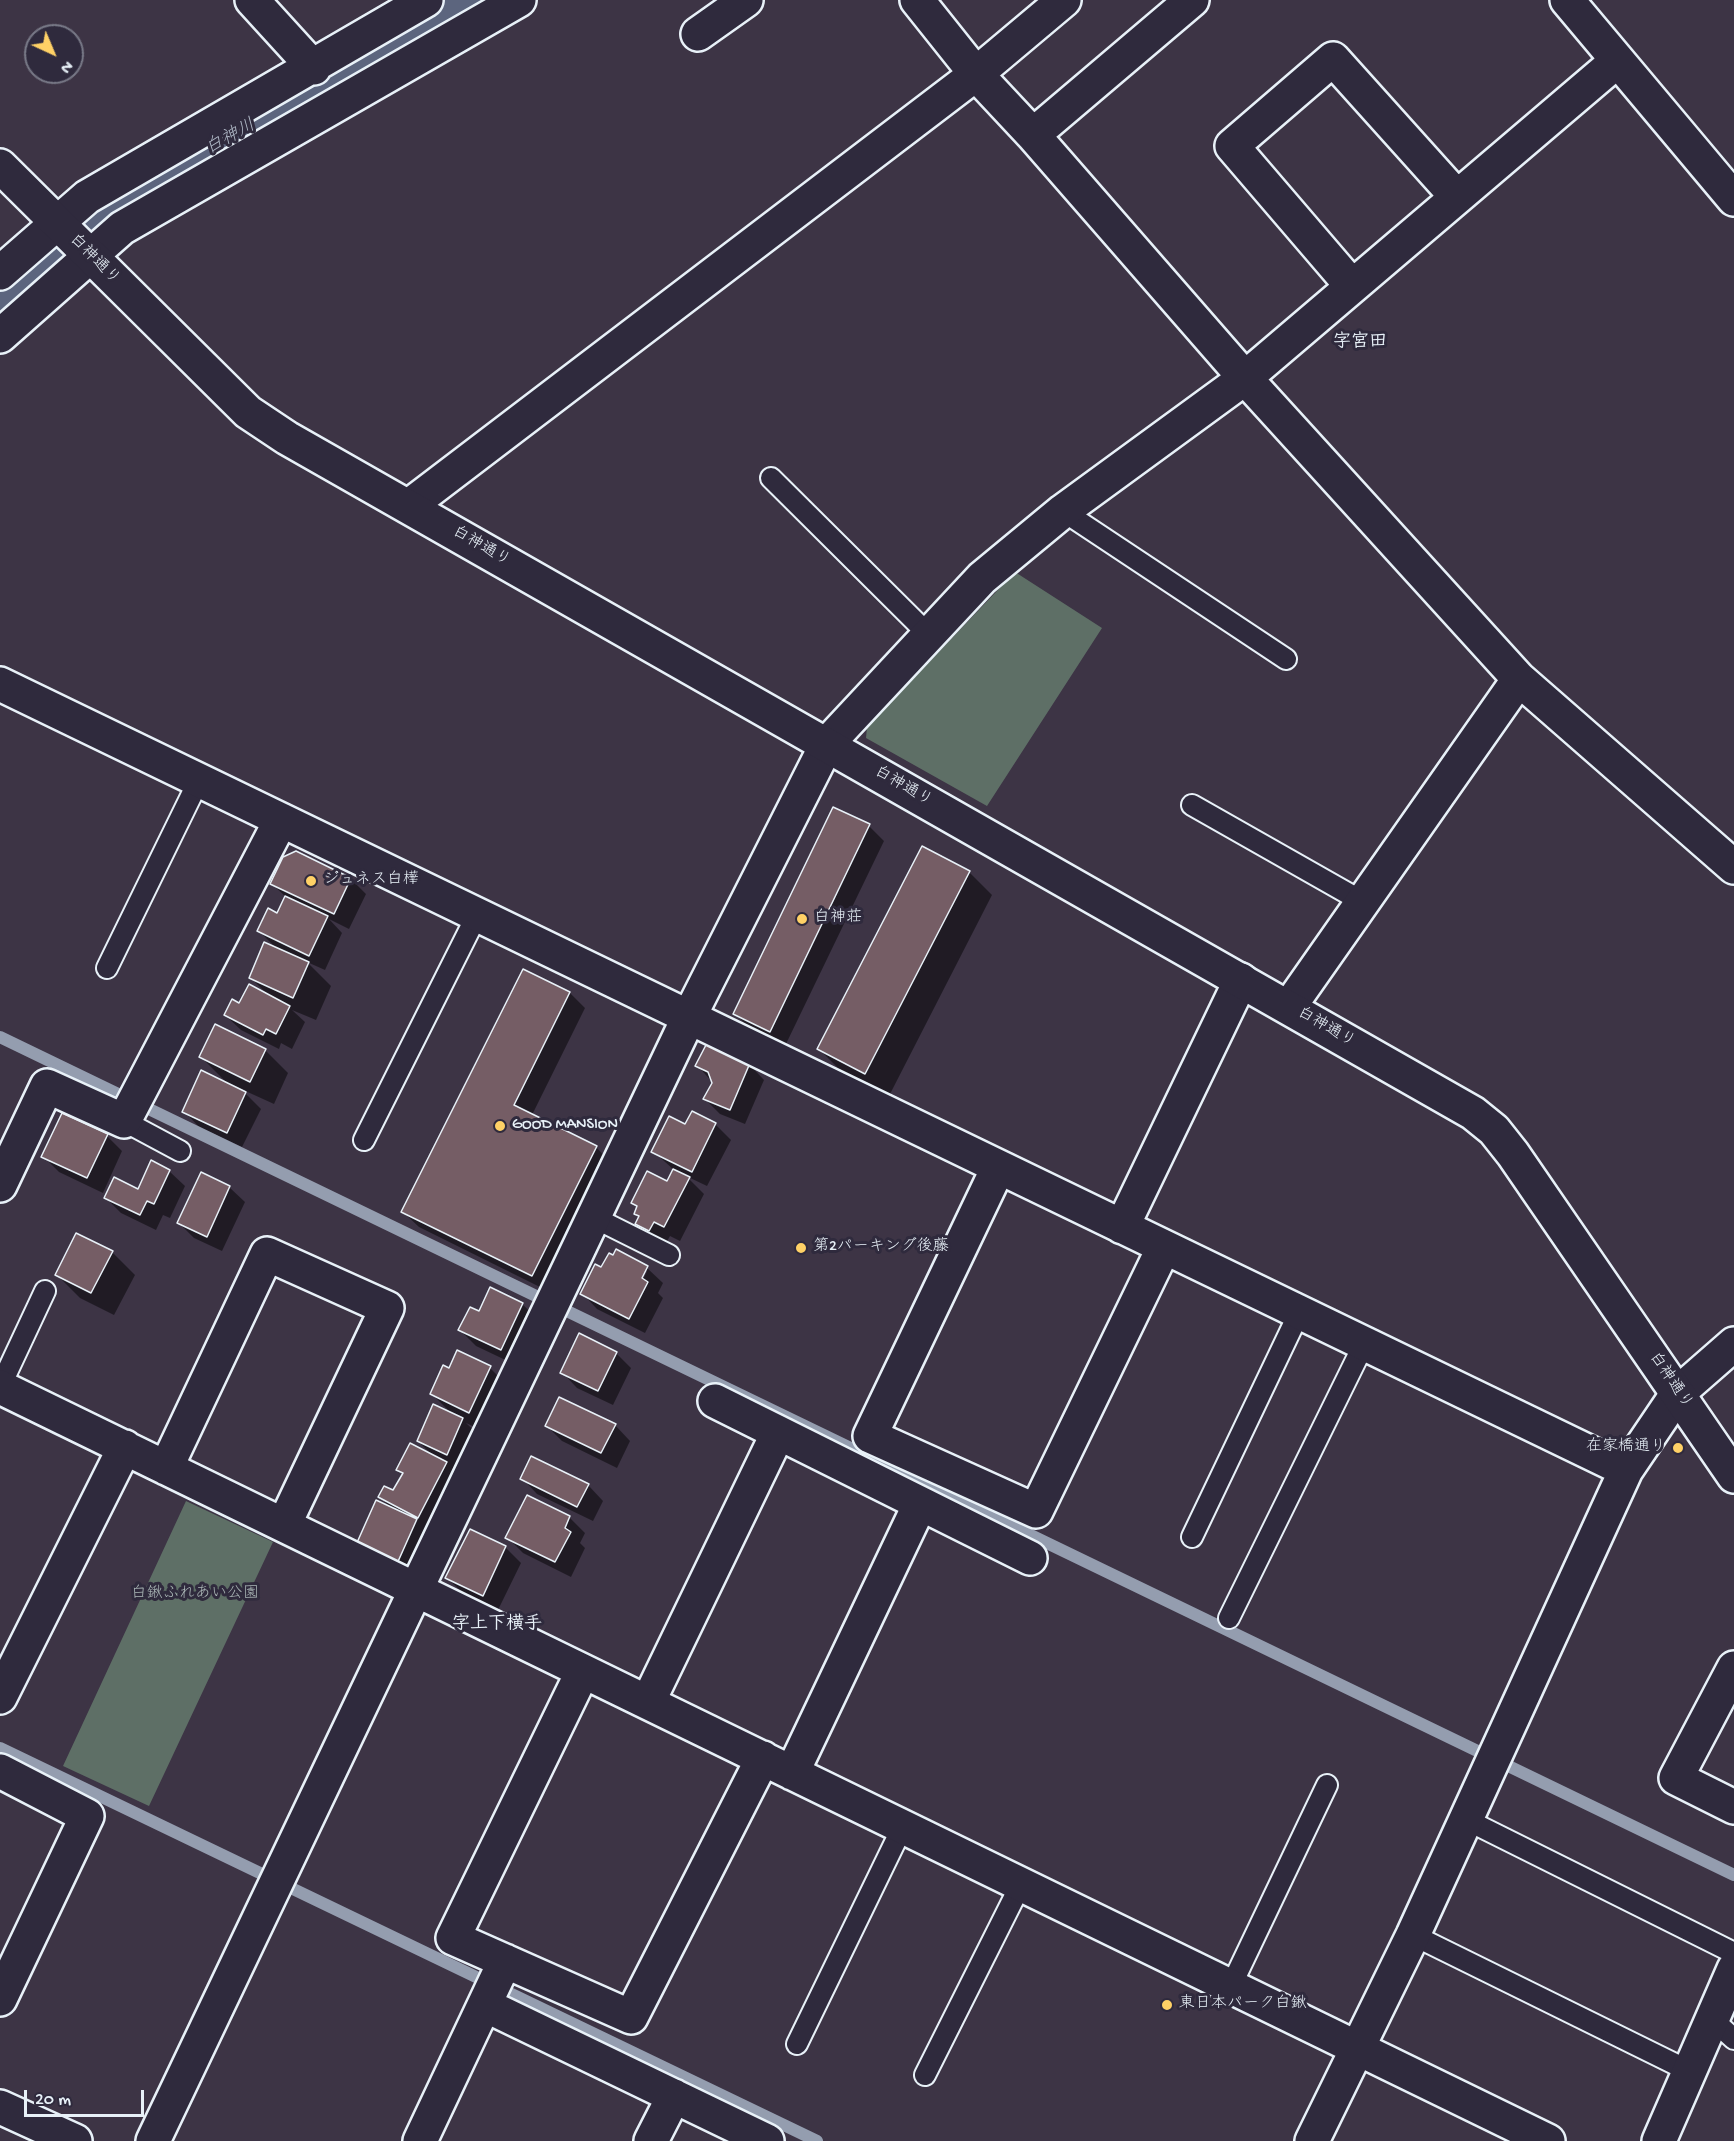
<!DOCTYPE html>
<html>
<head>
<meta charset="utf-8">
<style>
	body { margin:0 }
	#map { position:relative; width:1734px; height:2141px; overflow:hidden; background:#3d3445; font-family:"Gochi Hand",sans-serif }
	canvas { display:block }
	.north { position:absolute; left:24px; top:24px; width:60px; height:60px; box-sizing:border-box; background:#2f2a3d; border:2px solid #797a88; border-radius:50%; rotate:136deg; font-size:16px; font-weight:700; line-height:24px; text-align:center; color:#e8f1f8 }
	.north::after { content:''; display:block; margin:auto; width:21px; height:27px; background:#ffd166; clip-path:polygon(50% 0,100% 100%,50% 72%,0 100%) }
	.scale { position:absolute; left:24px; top:2090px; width:120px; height:27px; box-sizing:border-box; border:3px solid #e8f1f8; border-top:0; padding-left:8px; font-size:18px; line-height:21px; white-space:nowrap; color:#e8f1f8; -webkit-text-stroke:4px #2f2a3d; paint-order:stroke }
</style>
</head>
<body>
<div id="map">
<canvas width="1734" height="2141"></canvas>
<div class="north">N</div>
<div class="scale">20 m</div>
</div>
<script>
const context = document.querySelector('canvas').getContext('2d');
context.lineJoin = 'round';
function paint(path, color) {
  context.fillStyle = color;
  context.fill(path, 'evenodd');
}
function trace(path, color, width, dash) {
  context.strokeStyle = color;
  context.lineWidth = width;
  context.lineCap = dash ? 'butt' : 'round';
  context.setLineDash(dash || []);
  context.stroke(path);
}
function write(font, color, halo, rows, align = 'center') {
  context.font = font + ' "Gochi Hand","Klee One",sans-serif';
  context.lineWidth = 6;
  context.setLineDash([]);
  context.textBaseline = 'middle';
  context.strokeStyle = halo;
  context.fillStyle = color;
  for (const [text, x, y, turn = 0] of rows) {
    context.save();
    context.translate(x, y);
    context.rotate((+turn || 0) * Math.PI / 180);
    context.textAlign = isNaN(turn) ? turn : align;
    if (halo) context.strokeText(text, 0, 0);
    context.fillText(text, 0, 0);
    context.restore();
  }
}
paint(new Path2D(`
	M1015 572 1102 628 987 806 866 738 867 727Z
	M186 1501 273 1542 149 1806 63 1766Z`), '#5e6f66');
paint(new Path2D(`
	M869 826 884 841 785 1046 751 1029 735 1014Z
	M969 872 992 895 889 1096 842 1072 819 1049Z
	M351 879 366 894 349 929 329 919 342 933 325 970 307 962 331 986 316 1020 292 1010 305 1022 292 1049 281 1043 279 1049 241 1030 225 1015 240 1005 268 995 251 978 277 949 259 931 278 915 286 897 272 884Z
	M523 971 570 993 585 1008 532 1115 596 1147 611 1163 548 1291 419 1227 403 1212Z
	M265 1050 288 1073 274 1104 241 1089 261 1109 242 1147 199 1127 184 1111 229 1085 201 1057Z
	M749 1064 764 1080 745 1124 720 1114 705 1099 713 1083 697 1065Z
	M715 1124 731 1140 707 1186 686 1176 704 1194 680 1241 670 1236 665 1245 652 1239 637 1224 640 1217 636 1213 638 1208 633 1203 668 1183 674 1170 653 1151 685 1126Z
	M107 1136 122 1151 103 1193 59 1172 43 1156Z
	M169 1171 185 1186 170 1218 163 1215 156 1230 121 1213 106 1198 139 1191Z
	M229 1187 245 1202 222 1251 194 1238 179 1223Z
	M112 1252 135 1275 114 1315 80 1298 57 1275Z
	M647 1268 663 1283 658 1293 663 1298 645 1333 597 1309 582 1293 602 1269ZM644 1271H647L640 1286 638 1284Z
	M522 1304 538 1319 516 1365 476 1346 460 1330 480 1313Z
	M616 1353 631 1368 613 1405 577 1388 562 1372Z
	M490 1368 513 1391 492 1435 466 1423 486 1442 470 1477 452 1469 462 1479 434 1532 425 1528 440 1543 419 1588 380 1570 392 1509 380 1497 394 1492 403 1475 398 1469 433 1456 418 1441 452 1414 432 1394 450 1370Z
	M615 1425 630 1441 617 1468 562 1441 547 1426Z
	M522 1478 588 1485 603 1501 593 1521 537 1494Z
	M528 1497 570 1518 585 1533 580 1543 585 1548 571 1577 523 1553 507 1537Z
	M505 1547 521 1563 498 1610 463 1593 447 1578Z`), '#0007');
trace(new Path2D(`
	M0 1037 1734 1875
	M0 1748 817 2141`), '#949daf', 12);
trace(new Path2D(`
	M0 304 125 197 481 0`), '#5c657e', 72);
const building = new Path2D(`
	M833 807 870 824 770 1032 733 1014Z
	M922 846 970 871 865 1074 817 1049Z
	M296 851 351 878 334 914 270 884 283 857Z
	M285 896 328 916 309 956 257 931 268 908 277 913Z
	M264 942 309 962 293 998 249 978Z
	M523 969 570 992 514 1105 597 1146 532 1276 401 1212Z
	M249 984 290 1006 276 1034 266 1029 263 1035 224 1015 232 999 239 1003Z
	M215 1024 266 1049 250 1082 199 1057Z
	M707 1043 750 1063 730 1110 703 1099 712 1083 708 1072 695 1066Z
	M201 1070 246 1092 227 1133 182 1112Z
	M692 1111 716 1123 692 1172 651 1152 669 1116 685 1124Z
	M62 1113 108 1134 87 1178 41 1157Z
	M151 1160 170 1170 154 1204 147 1201 140 1215 104 1198 114 1177 138 1189Z
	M673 1169 690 1177 664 1227 654 1222 649 1231 635 1224 639 1216 634 1214 637 1206 631 1203 647 1171 667 1181Z
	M201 1172 230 1186 207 1237 177 1223Z
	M76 1233 113 1251 91 1293 55 1275Z
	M616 1249 648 1266 642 1278 648 1282 629 1319 580 1294 595 1264 601 1267 609 1253 613 1255Z
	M490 1287 523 1303 501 1350 458 1330 470 1307 479 1311Z
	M579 1333 617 1352 598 1391 560 1373Z
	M457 1350 491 1366 469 1413 430 1394 443 1365 449 1368Z
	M559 1397 616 1424 601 1453 545 1426Z
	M433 1404 463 1418 447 1455 417 1441Z
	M410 1443 447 1462 418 1518 378 1497 384 1486 393 1490 403 1473 396 1470Z
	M531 1456 589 1484 577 1507 520 1479Z
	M527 1495 570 1516 565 1528 571 1532 555 1562 505 1538Z
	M376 1500 417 1519 396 1566 355 1547Z
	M470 1529 506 1546 483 1596 445 1578Z`);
paint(building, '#755d65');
trace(building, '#e8f1f8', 1.5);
const service = new Path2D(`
	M771 478 929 635
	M1063 511 1286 659
	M1192 805 1363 902
	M107 968 199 780
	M124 1121 180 1151
	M364 1140 477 915
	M593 1217 669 1255
	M0 1387 45 1291
	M1192 1537 1299 1313
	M1229 1618 1364 1344
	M1465 1819 1734 1953
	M1413 1935 1689 2071
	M1231 1986 1327 1785
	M1712 2019 1734 2039
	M797 2044 903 1826
	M925 2075 1021 1884`);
const minor = new Path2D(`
	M252 0 314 68
	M917 0 976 74 1033 135 1245 378 1519 679 1734 867
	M1567 0 1734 199
	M698 34 746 0
	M1033 135 1192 0
	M0 273 87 197 426 0
	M1352 286 1232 146 1333 59 1457 197
	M0 336 122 228 519 0
	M409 506 976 74 1064 0
	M0 684 1626 1470
	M1289 1007 1519 679
	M998 1168 870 1436 1036 1511 1164 1247
	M0 1185 47 1086 124 1121 281 820
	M1122 1227 1241 980
	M0 1387 1548 2141
	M715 1401 1030 1558
	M166 1468 267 1254 387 1308 284 1525
	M1734 1668 1676 1778 1734 1807
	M583 1671 453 1938 631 2017 763 1758
	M0 1697 125 1447
	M648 1702 778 1433
	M0 1771 87 1816 0 1999
	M792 1773 920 1504
	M485 2005 767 2141
	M0 2107 75 2141
	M153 2141 688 1019 827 744 982 578 1063 511 1245 378 1617 61
	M420 2141 505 1961
	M651 2141 674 2096
	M1312 2141 1413 1935 1626 1470 1678 1393 1734 1344
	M1659 2141 1734 1969`);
const tertiary = new Path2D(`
	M0 166 248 412 287 438 1473 1113 1494 1130 1513 1154 1734 1476`);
trace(service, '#e8f1f8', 24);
trace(minor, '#e8f1f8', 38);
trace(tertiary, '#e8f1f8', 38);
trace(service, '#2f2a3d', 20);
trace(minor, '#2f2a3d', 33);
trace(tertiary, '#2f2a3d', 33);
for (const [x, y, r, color] of [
	[311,881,6,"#ffd166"],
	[802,919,6,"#ffd166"],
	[500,1126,6,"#ffd166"],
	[801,1248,6,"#ffd166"],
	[1678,1448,6,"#ffd166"],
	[1167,2005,6,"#ffd166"]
]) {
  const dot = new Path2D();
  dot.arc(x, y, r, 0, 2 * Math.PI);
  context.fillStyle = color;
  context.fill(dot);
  trace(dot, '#2f2a3d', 2);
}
write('16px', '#e8f1f8', '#2f2a3d', [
	["白神通り",94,260,45],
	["白神通り",481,547,30],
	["白神通り",903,787,30],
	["白神通り",1326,1028,30],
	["白神通り",1670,1381,56]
]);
write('16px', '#e8f1f8', '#2f2a3d', [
	["ジュネス白樺",323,881],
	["白神荘",814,919],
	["GOOD MANSION",512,1126],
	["第2パーキング後藤",813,1248],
	["在家橋通り",1666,1448,"right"],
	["東日本パーク白鍬",1179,2005]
], 'left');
write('16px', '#aab6b6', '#2f2a3d', [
	["白鍬ふれあい公園",195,1595]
]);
write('italic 18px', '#b0b9c7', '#2f2a3d', [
	["白神川",231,138,-29]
]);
write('bold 18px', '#e8f1f8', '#2f2a3d', [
	["字宮田",1360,343],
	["字上下横手",497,1625]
]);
</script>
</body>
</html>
